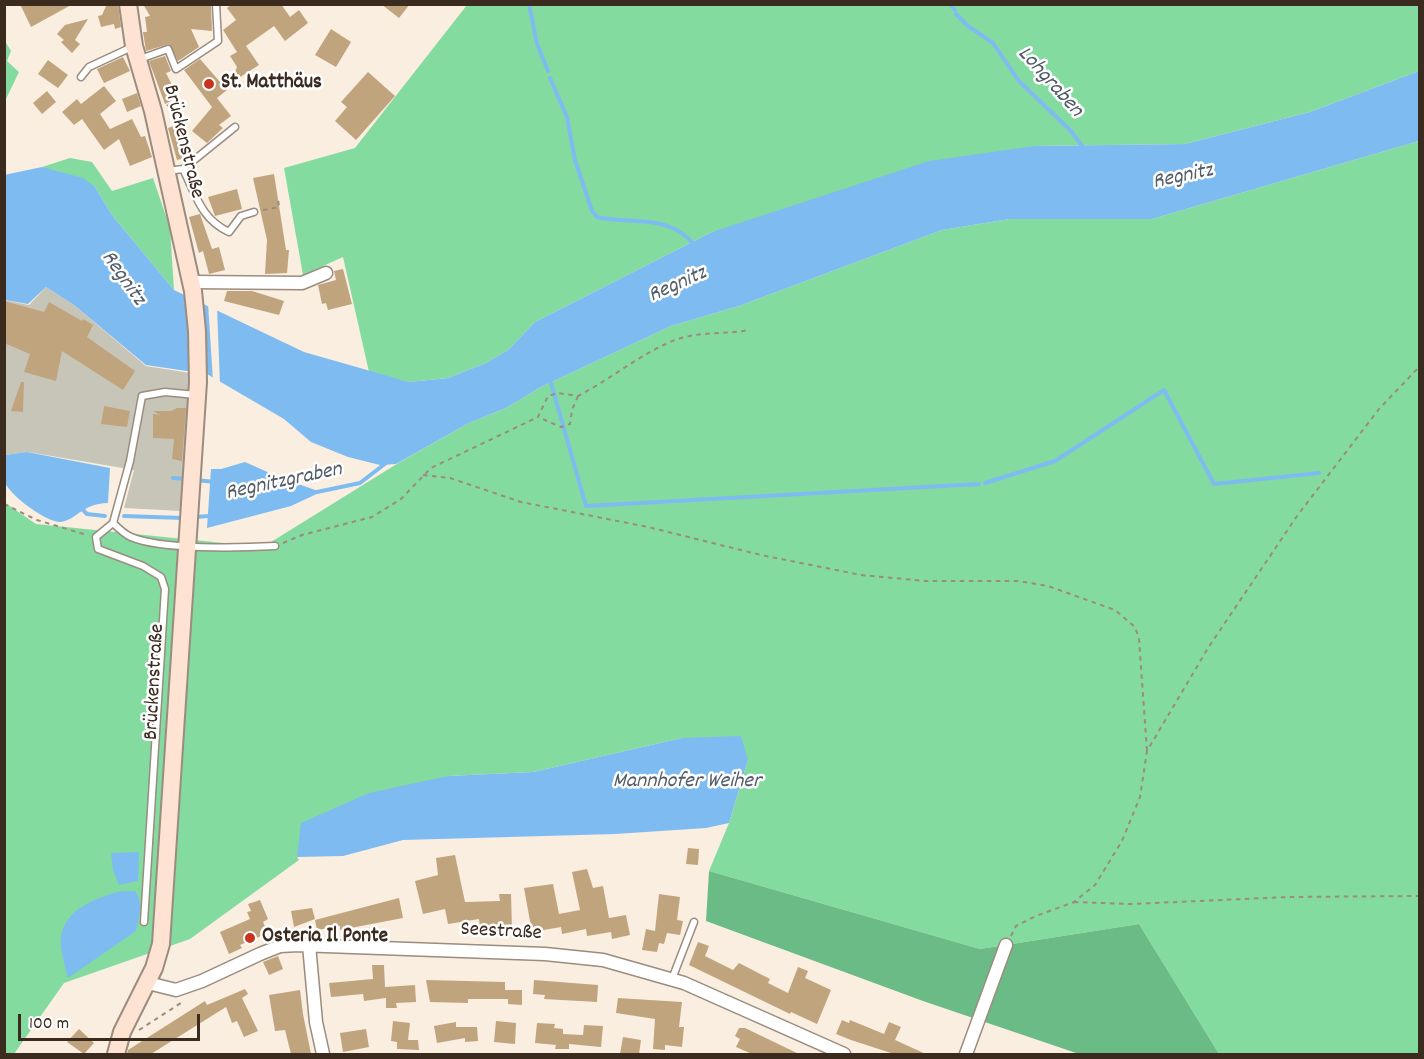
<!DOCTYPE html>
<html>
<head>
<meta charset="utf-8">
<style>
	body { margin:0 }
	#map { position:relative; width:1424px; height:1059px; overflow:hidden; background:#faeee0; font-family:Dekko,sans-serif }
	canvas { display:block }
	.frame { position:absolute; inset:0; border:6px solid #3b2a1e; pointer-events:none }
	.scale { position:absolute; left:18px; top:1014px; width:182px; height:27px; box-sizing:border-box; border:3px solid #3b2a1e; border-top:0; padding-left:8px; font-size:18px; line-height:21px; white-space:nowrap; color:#3b2a1e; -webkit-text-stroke:4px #fff; paint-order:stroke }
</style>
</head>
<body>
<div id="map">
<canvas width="1424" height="1059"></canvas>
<div class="frame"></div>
<div class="scale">100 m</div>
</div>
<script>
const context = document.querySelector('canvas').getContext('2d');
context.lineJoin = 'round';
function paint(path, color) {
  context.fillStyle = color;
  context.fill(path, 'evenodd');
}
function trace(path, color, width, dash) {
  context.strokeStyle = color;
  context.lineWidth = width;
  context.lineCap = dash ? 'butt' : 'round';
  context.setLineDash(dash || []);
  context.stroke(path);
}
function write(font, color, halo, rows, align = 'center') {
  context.font = font + ' Dekko,sans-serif';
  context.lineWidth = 5;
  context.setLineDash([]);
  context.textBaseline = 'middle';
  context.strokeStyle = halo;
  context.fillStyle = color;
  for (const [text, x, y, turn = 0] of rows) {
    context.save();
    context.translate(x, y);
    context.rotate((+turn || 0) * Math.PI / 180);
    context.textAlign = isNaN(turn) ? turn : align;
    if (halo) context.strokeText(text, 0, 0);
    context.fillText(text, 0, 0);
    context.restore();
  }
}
paint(new Path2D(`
	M46 287 74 305 146 366 190 373 181 511 124 508 134 470 28 452 5 455 4 300 29 305Z`), '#c7c5b8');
paint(new Path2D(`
	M467 5H1419V71L1310 112 1185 144 1034 146 712 232 535 322 508 350 486 363 448 378 409 382 369 372 343 257 303 275 284 168 355 148Z
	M5 41 11 51 7 61 19 72 5 101Z
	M1419 141V1054H1219L1139 924 980 949 709 871 729 823 748 760 682 738 533 772 448 776 297 857 299 860 190 939 64 983 14 1054H5L4 502 36 524 263 547 400 462 469 423 506 408 541 387 671 326 739 306 942 230 1010 219H1152Z
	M70 158 92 162 112 191 153 178 170 228 174 290 112 215 95 187 42 167Z`), '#84db9f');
paint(new Path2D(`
	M709 871 980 949 1139 924 1219 1054H1079L923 1001 706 921Z`), '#6bbb86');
paint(new Path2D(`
	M1419 71V141L1152 219H1010L942 230 739 306 671 326 541 387 506 408 469 423 396 464 380 465 348 457 311 442 284 419 207 374 146 365 74 305 46 287 28 304 5 300 4 175 42 167 83 178 95 187 112 215 174 290 304 352 409 382 448 378 486 363 508 350 535 322 712 232 929 161 1034 146 1185 144 1310 112Z
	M27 452 110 468 108 503C81 504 78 519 61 522 47 523 11 496 5 483 2 476 4 464 5 455Z
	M245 462 281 478 321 492 291 506 207 528 211 469H221Z
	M741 736 748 760 729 823 706 828 615 834 403 840 343 856 297 857 301 823 369 793 448 776 533 772 682 738Z
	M139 852 138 881 119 885 113 870 111 853Z
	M121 891H135C144 903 139 917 136 931L68 978C65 965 58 945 62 932 69 907 99 897 121 891Z`), '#7ebbf1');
paint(new Path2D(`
	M208 303 217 307 220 385 213 381Z`), '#faeee0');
trace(new Path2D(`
	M529 4 537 44 548 71
	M950 4 955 10
	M956 14 968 26 993 43 1018 80 1070 130 1086 151
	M550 78 567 117 575 160 592 211 597 217C632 225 670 213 695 246
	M551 383 586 506 979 484
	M173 478 187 479
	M197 480 214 482
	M985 483 1055 461 1164 390 1214 484 1319 473
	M317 492 360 483 386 463
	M80 507 87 514 105 516
	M124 516 183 518
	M194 517 210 516`), '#7ebbf1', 4);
paint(new Path2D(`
	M20 4H73L31 27Z
	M107 4H118L121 27 115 29 114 24 101 27 98 16 102 15Z
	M143 4H211L212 31 191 29 199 47 178 61 169 44 146 51 143 32H147L145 17 150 16Z
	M232 4H281L290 17 299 10 308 23 285 41 274 26 246 46 259 65 231 83 237 67 230 56 237 52 223 30 236 20 227 8Z
	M381 4H410L399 18Z
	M88 19 75 40 80 44 72 53 61 42 64 40 57 34 65 25Z
	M331 29 351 42 336 67 315 55Z
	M165 56 171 71 166 73 178 97 165 104 149 61Z
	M123 57 130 71 104 83 97 69Z
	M200 59 227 90 217 98 231 116 219 125 223 128 207 143 192 131 212 107 184 70Z
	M48 60 68 75 58 88 38 74Z
	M368 72 395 96 356 140 335 121 347 107 341 102Z
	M104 86 116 101 100 114 110 129 132 119 141 137 145 136 152 157 130 166 119 139 104 150 82 119 74 125 62 112 77 99 81 104Z
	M47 91 56 102 42 114 33 103Z
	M137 93 141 106 127 112 122 99Z
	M179 124 189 157 177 160 168 128Z
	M274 174 286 250H289L287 273 265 274 267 240 253 178Z
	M237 189 242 209 215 216 208 197Z
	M200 214 212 249 219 247 225 270 209 274 203 251 199 253 189 217Z
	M343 269 352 304 328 310 326 303 322 304 318 285 336 280 334 271Z
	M227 291H252L284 301 279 315 224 301Z
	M4 301 44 312 49 302 82 321 83 319 93 325 87 337 135 371 123 390 62 351 56 381 24 372 30 354 4 343Z
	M21 382H24L23 412 11 411Z
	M104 406 130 411 127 427 101 424Z
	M177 408H186L182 461 172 459 174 439 153 438V414L160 415 153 411H171Z
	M688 848 699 849 698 865 686 864Z
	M455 855 465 902 500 901 499 894H511L512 929 480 930 479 919 448 924 445 909 423 914 415 881 438 875 436 858Z
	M587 869 593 888 603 886 609 918 626 915 630 935 612 939 611 932 587 936 586 929 562 934 561 927 532 932 524 888 553 884 559 914 580 910 572 872Z
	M659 894 680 897 677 920 683 921 680 935 667 933 664 944 659 943 657 952 642 950 646 929 655 931Z
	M399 898 403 918 340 930V926L317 930 315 920Z
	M260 900 268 919 263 922 268 933 240 945 242 948 229 954 220 932 250 919 247 912 251 911 248 904Z
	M312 908 315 919 294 927 291 911Z
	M698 942 709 946 705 956 733 970 739 963 770 979 768 983 788 993 798 967 808 971 805 978 831 990 817 1024 791 1012 790 1014 689 965Z
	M278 956 283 969 269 975 263 962Z
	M372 965H384L385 987 415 985 416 1002 396 1003 397 1008H386V998L364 1001 363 994 331 997 329 983 373 979Z
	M426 980 505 982V990H522V1005L508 1004V999H468V1003L430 1002Z
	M534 980 598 985 597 1002 544 999 545 995 533 994Z
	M245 989 248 994 242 998 258 1031 244 1037 237 1021 232 1023 226 1007 151 1054H127L128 1050 205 1001 207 1005Z
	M300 990 303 1014 311 1054H291L285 1030 275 1031 269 995Z
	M618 998 682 1002 679 1027H684L682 1047 665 1045V1050L653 1049 655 1019 616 1013Z
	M842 1020 849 1023 850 1020 884 1034 889 1022 901 1027 895 1040 926 1054H894L851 1040 836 1034Z
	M393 1021 410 1023 408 1040H418L419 1050 397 1049V1042L391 1041Z
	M496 1021 516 1023 515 1044 494 1042Z
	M456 1022V1027H477L478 1041 465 1042V1038L437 1043 434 1026Z
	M537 1023 555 1024 554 1028 563 1029V1034L583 1035 584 1025 603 1026 601 1047 569 1044V1049H555L556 1045 535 1043Z
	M739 1028H745L799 1054H752L736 1047 740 1039 735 1036Z
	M79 1029 94 1043 84 1054 67 1042Z
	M366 1029 369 1047 343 1052 340 1033Z
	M623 1037 641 1040 639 1054H620Z`), '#c0a47e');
const service = new Path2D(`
	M140 59 168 49 176 69 218 41 216 4
	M81 77 89 67 132 47
	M183 169C196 195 201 219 229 232L241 216 254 212
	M167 171 183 169 235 127
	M196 395 165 392 142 396 130 461 113 523C118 528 124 534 131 537 162 550 240 548 275 546
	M113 523 96 537 98 549 143 566 161 577 165 589 144 922
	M672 979 694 922`);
const minor = new Path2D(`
	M191 282 302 283 326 273
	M309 945 316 1022 323 1054
	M148 983 176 990 202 981 260 954 280 946 298 945 545 954 603 960 684 983 844 1054
	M966 1054 1006 945`);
const secondary = new Path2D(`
	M116 1054 122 1032 154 968 161 944 198 382 197 331 193 291 153 111 134 46 128 4`);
trace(service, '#9a8c7f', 9);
trace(minor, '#9a8c7f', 15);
trace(secondary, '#9a8c7f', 20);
trace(new Path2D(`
	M167 106 180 97
	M263 210 279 207 278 199
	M578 396 572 410 570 424 561 427 538 417 548 396 558 393 578 396C611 379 640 354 675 340 699 331 724 335 748 330
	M423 475 450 478 521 502 648 527 761 555 861 575 926 581H1019L1048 586 1115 610 1135 627 1139 639 1147 751
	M4 504 37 520 87 535
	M283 543 302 535 372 517 401 499 431 468 538 417
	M1074 902 1131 904 1289 897 1420 896
	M1011 936 1016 926 1036 916 1074 902 1095 885 1122 841 1140 797 1147 751 1208 648 1297 516 1379 409 1420 366
	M139 1030 184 1001`), '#9a8c7f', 2, [4.5, 4.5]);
trace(service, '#fff', 6);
trace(minor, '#fff', 12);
trace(secondary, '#fee3d2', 16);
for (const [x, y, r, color] of [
	[209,84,6,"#c8321e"],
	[250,938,6,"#c8321e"]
]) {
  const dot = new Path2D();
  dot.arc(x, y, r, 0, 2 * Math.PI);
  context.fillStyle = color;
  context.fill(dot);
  trace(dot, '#fff', 2);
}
write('bold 21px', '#3b2a1e', '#fff', [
	["St. Matthäus",221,84],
	["Osteria Il Ponte",262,938]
], 'left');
write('21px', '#3b2a1e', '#fff', [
	["Brückenstraße",182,142,76],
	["Brückenstraße",156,682,-87],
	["Seestraße",501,933,3]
]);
write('italic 22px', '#525d68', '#fff', [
	["Lohgraben",1049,83,48],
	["Regnitz",1183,178,-12],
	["Regnitz",122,279,55],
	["Regnitz",678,286,-24],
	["Regnitzgraben",284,483,-12],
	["Mannhofer Weiher",687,783]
]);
</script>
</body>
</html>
